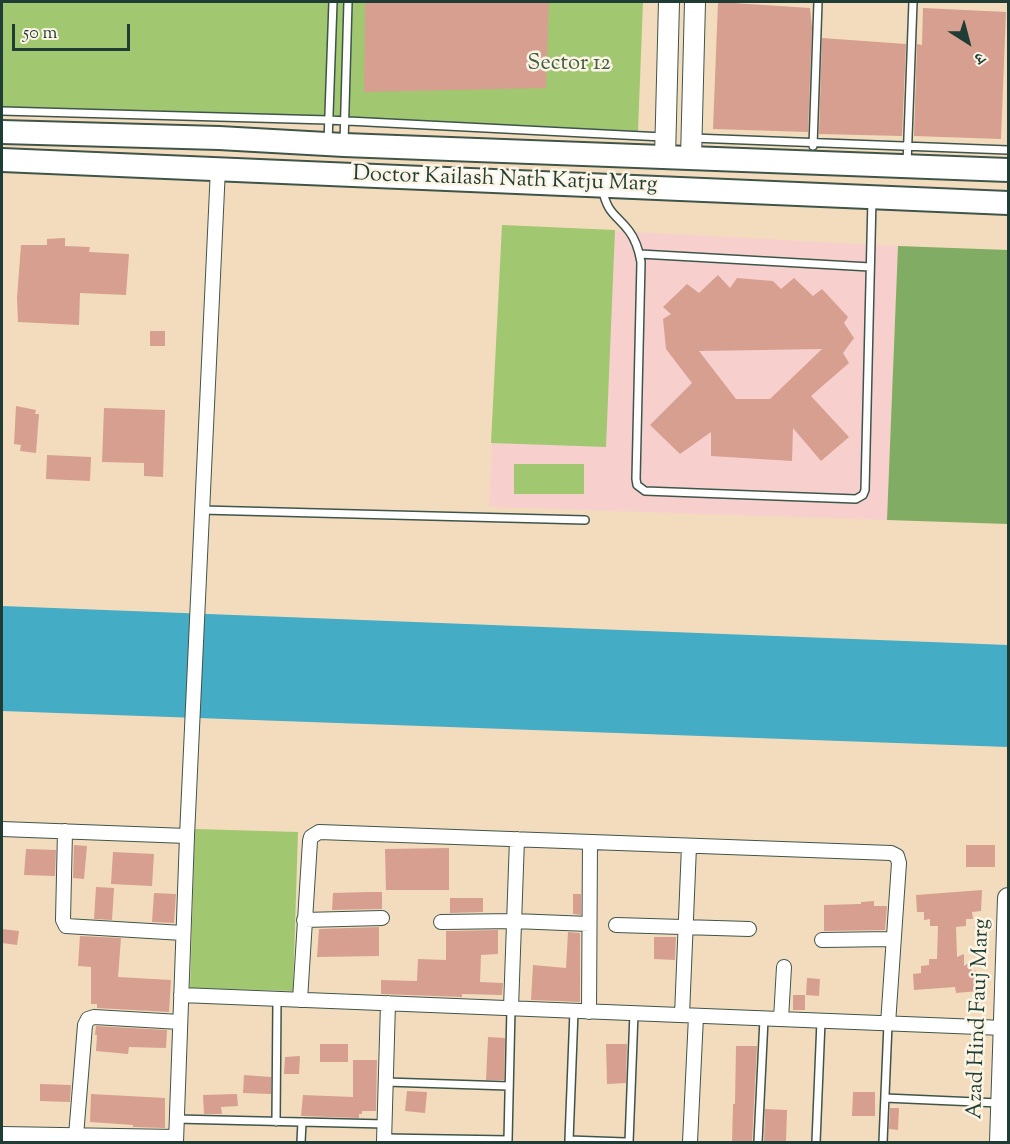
<!DOCTYPE html>
<html>
<head>
<meta charset="utf-8">
<style>
	body { margin:0 }
	#map { position:relative; width:1010px; height:1144px; overflow:hidden; background:#f3dcbd; font-family:"Sorts Mill Goudy","Noto Serif Devanagari",serif }
	canvas { display:block }
	.frame { position:absolute; inset:0; border:3px solid #1f3d34; pointer-events:none }
	.north { position:absolute; left:938px; top:12px; width:60px; height:60px; -webkit-text-stroke:4px #fcf5e5; paint-order:stroke; rotate:144deg; font-size:16px; font-weight:700; line-height:24px; text-align:center; color:#1f3d34 }
	.north::after { content:''; display:block; margin:auto; width:21px; height:27px; background:#1f3d34; clip-path:polygon(50% 0,100% 100%,50% 72%,0 100%) }
	.scale { position:absolute; left:12px; top:24px; width:118px; height:27px; box-sizing:border-box; border:3px solid #1f3d34; border-top:0; padding-left:8px; font-size:18px; line-height:21px; white-space:nowrap; color:#1f3d34; -webkit-text-stroke:4px #fcf5e5; paint-order:stroke }
</style>
</head>
<body>
<div id="map">
<canvas width="1010" height="1144"></canvas>
<div class="frame"></div>
<div class="north">उ</div>
<div class="scale">50 m</div>
</div>
<script>
const context = document.querySelector('canvas').getContext('2d');
context.lineJoin = 'round';
function paint(path, color) {
  context.fillStyle = color;
  context.fill(path, 'evenodd');
}
function trace(path, color, width, dash) {
  context.strokeStyle = color;
  context.lineWidth = width;
  context.lineCap = dash ? 'butt' : 'round';
  context.setLineDash(dash || []);
  context.stroke(path);
}
function write(font, color, halo, rows, align = 'center') {
  context.font = font + ' "Sorts Mill Goudy",serif';
  context.lineWidth = 5;
  context.setLineDash([]);
  context.textBaseline = 'middle';
  context.strokeStyle = halo;
  context.fillStyle = color;
  for (const [text, x, y, turn = 0] of rows) {
    context.save();
    context.translate(x, y);
    context.rotate((+turn || 0) * Math.PI / 180);
    context.textAlign = isNaN(turn) ? turn : align;
    if (halo) context.strokeText(text, 0, 0);
    context.fillText(text, 0, 0);
    context.restore();
  }
}
paint(new Path2D(`
	M502 225 898 246 887 520 489 507Z`), '#f7d0cd');
paint(new Path2D(`
	M2 2H643L638 131 2 108Z
	M502 225 615 230 606 447 491 443Z
	M514 464H584V494H514Z
	M195 829 298 832 293 991 190 988Z`), '#a1c771');
paint(new Path2D(`
	M898 246 1008 250V524L887 520Z`), '#80ac63');
paint(new Path2D(`
	M2 606 1008 645V747L2 711Z`), '#44acc4');
paint(new Path2D(`
	M365 2H549L546 88 364 92Z
	M718 2 810 8 812 27 808 132 713 129Z
	M923 8 1006 12 1001 139 914 136 917 44 922 45Z
	M822 38 906 44 902 136 819 134Z
	M65 238V246L90 247 89 252 129 254 126 295 80 293 79 325 18 322 17 298 21 245H47V239Z
	M718 275 730 288 737 278 773 281 781 289 794 278 813 296 822 289 848 317 844 323 854 338 843 353 849 363 811 396 849 437 821 461 793 428 792 461 711 456V432L680 454 650 425 692 383 666 349 663 319 671 314 663 307 687 284 699 293ZM822 349 770 399H736L699 351Z
	M150 331H165V346H150Z
	M16 406 36 410 35 414H39L36 453 20 451 21 445 14 444Z
	M104 408 165 410 163 477 144 476V463L102 462Z
	M47 455 91 457 90 481 46 479Z
	M74 845 87 846 84 879 73 878Z
	M966 845H995V867H966Z
	M449 848V890H386L385 849Z
	M26 849 56 850 55 876 24 875Z
	M113 852 154 854 152 886 111 884Z
	M96 887 114 888 112 920 94 919Z
	M982 890 981 911 972 912 973 919H966V926L956 927 957 957 964 954V966L970 962 972 973 976 970 979 991 956 993 955 987 914 990 913 974 921 973V966L929 965V959H937L938 926H930V919L924 920V912H917L916 895Z
	M369 892H382V909L332 910 333 893Z
	M154 893 176 894 174 923 152 922Z
	M573 894H581V915L573 914Z
	M450 898H483V912L450 913Z
	M874 901V906H887L885 930 824 931V905L861 904V902Z
	M379 927V956L317 957 319 929Z
	M2 929 19 931 17 945 2 943Z
	M498 930V954L481 955 480 982 503 983 502 995 462 994V997L381 994V980L417 981 418 959 446 960V931Z
	M568 932 580 933V1002L531 1000 533 965 566 968Z
	M80 936 121 938 118 977 171 980 169 1012 97 1008V1004H91V967L78 966Z
	M654 937H676L675 960 654 959Z
	M807 978 820 979 819 996 806 995Z
	M793 995H805V1010H793Z
	M96 1026 167 1030 166 1048 129 1047 128 1054 96 1051 97 1035H95Z
	M488 1037 505 1038 504 1080H486Z
	M320 1044H348V1062H320Z
	M606 1044H627L626 1083 607 1084Z
	M736 1046H757L752 1143H732L733 1104H735Z
	M300 1056 299 1074H284L285 1057Z
	M353 1060H377L376 1111H362V1114H359V1118L301 1116 303 1095 353 1097Z
	M244 1075 271 1077V1094L243 1093Z
	M40 1084 71 1085 70 1102 40 1101Z
	M407 1091 427 1092 425 1113 405 1111Z
	M853 1092H875V1116H852Z
	M91 1094 165 1098V1128L133 1127V1125L90 1122Z
	M237 1094 238 1106 221 1107 222 1114H204L203 1095Z
	M890 1108H899L898 1130 889 1129Z
	M765 1109 787 1110 786 1143H764Z`), '#d69f8f');
const lane = new Path2D(`
	M2 111 328 120 663 137
	M693 138 1008 150
	M328 142 333 2
	M344 143 348 2
	M813 146 818 2
	M907 164 913 2
	M602 188C608 215 615 213 629 231 636 240 639 251 641 262L636 479 637 485 645 491 856 499 863 495 865 490 872 199
	M640 254 870 267
	M202 510 585 520
	M574 1011 569 1140 625 1142
	M386 1082 509 1086
	M885 1098 999 1103
	M176 1119 385 1124
	M276 1122 277 999
	M384 1138 508 1140 511 1008
	M301 1142 302 1122
	M629 1142 634 1013
	M758 1142 764 1019
	M816 1142 821 1021
	M883 1142 888 1024`);
const street = new Path2D(`
	M2 829 187 836
	M65 831 63 920 66 926 183 933
	M304 920 382 918
	M441 922 514 921 589 924
	M616 925 749 929
	M822 940 892 939
	M181 995 1004 1028
	M300 1000 310 841 311 837 319 832 891 853 897 856 899 863 888 1024
	M511 1008 517 839
	M589 1012 590 842
	M682 1015 689 846
	M781 1019 784 967
	M2 1134 176 1137
	M76 1136 85 1025 88 1019 94 1017 180 1022
	M176 1142 187 836 218 168
	M384 1142 388 1003
	M690 1142 696 1016`);
const secondary = new Path2D(`
	M665 157 669 2
	M691 158 695 2
	M1000 1142 1008 898`);
const primary = new Path2D(`
	M2 132 219 138 344 145 1008 170
	M2 160 1008 203`);
trace(lane, '#3f5549', 10);
trace(street, '#3f5549', 16);
trace(secondary, '#3f5549', 22);
trace(primary, '#3f5549', 26);
trace(lane, '#fff', 7);
trace(street, '#fff', 14);
trace(secondary, '#fff', 20);
trace(primary, '#fff', 22);
write('22px', '#406043', '#fcf5e5', [
	["Sector 12",569,65]
]);
write('22px', '#1f3d34', '#fcf5e5', [
	["Doctor Kailash Nath Katju Marg",505,181,2],
	["Azad Hind Fauj Marg",980,1019,-88]
]);
</script>
</body>
</html>
